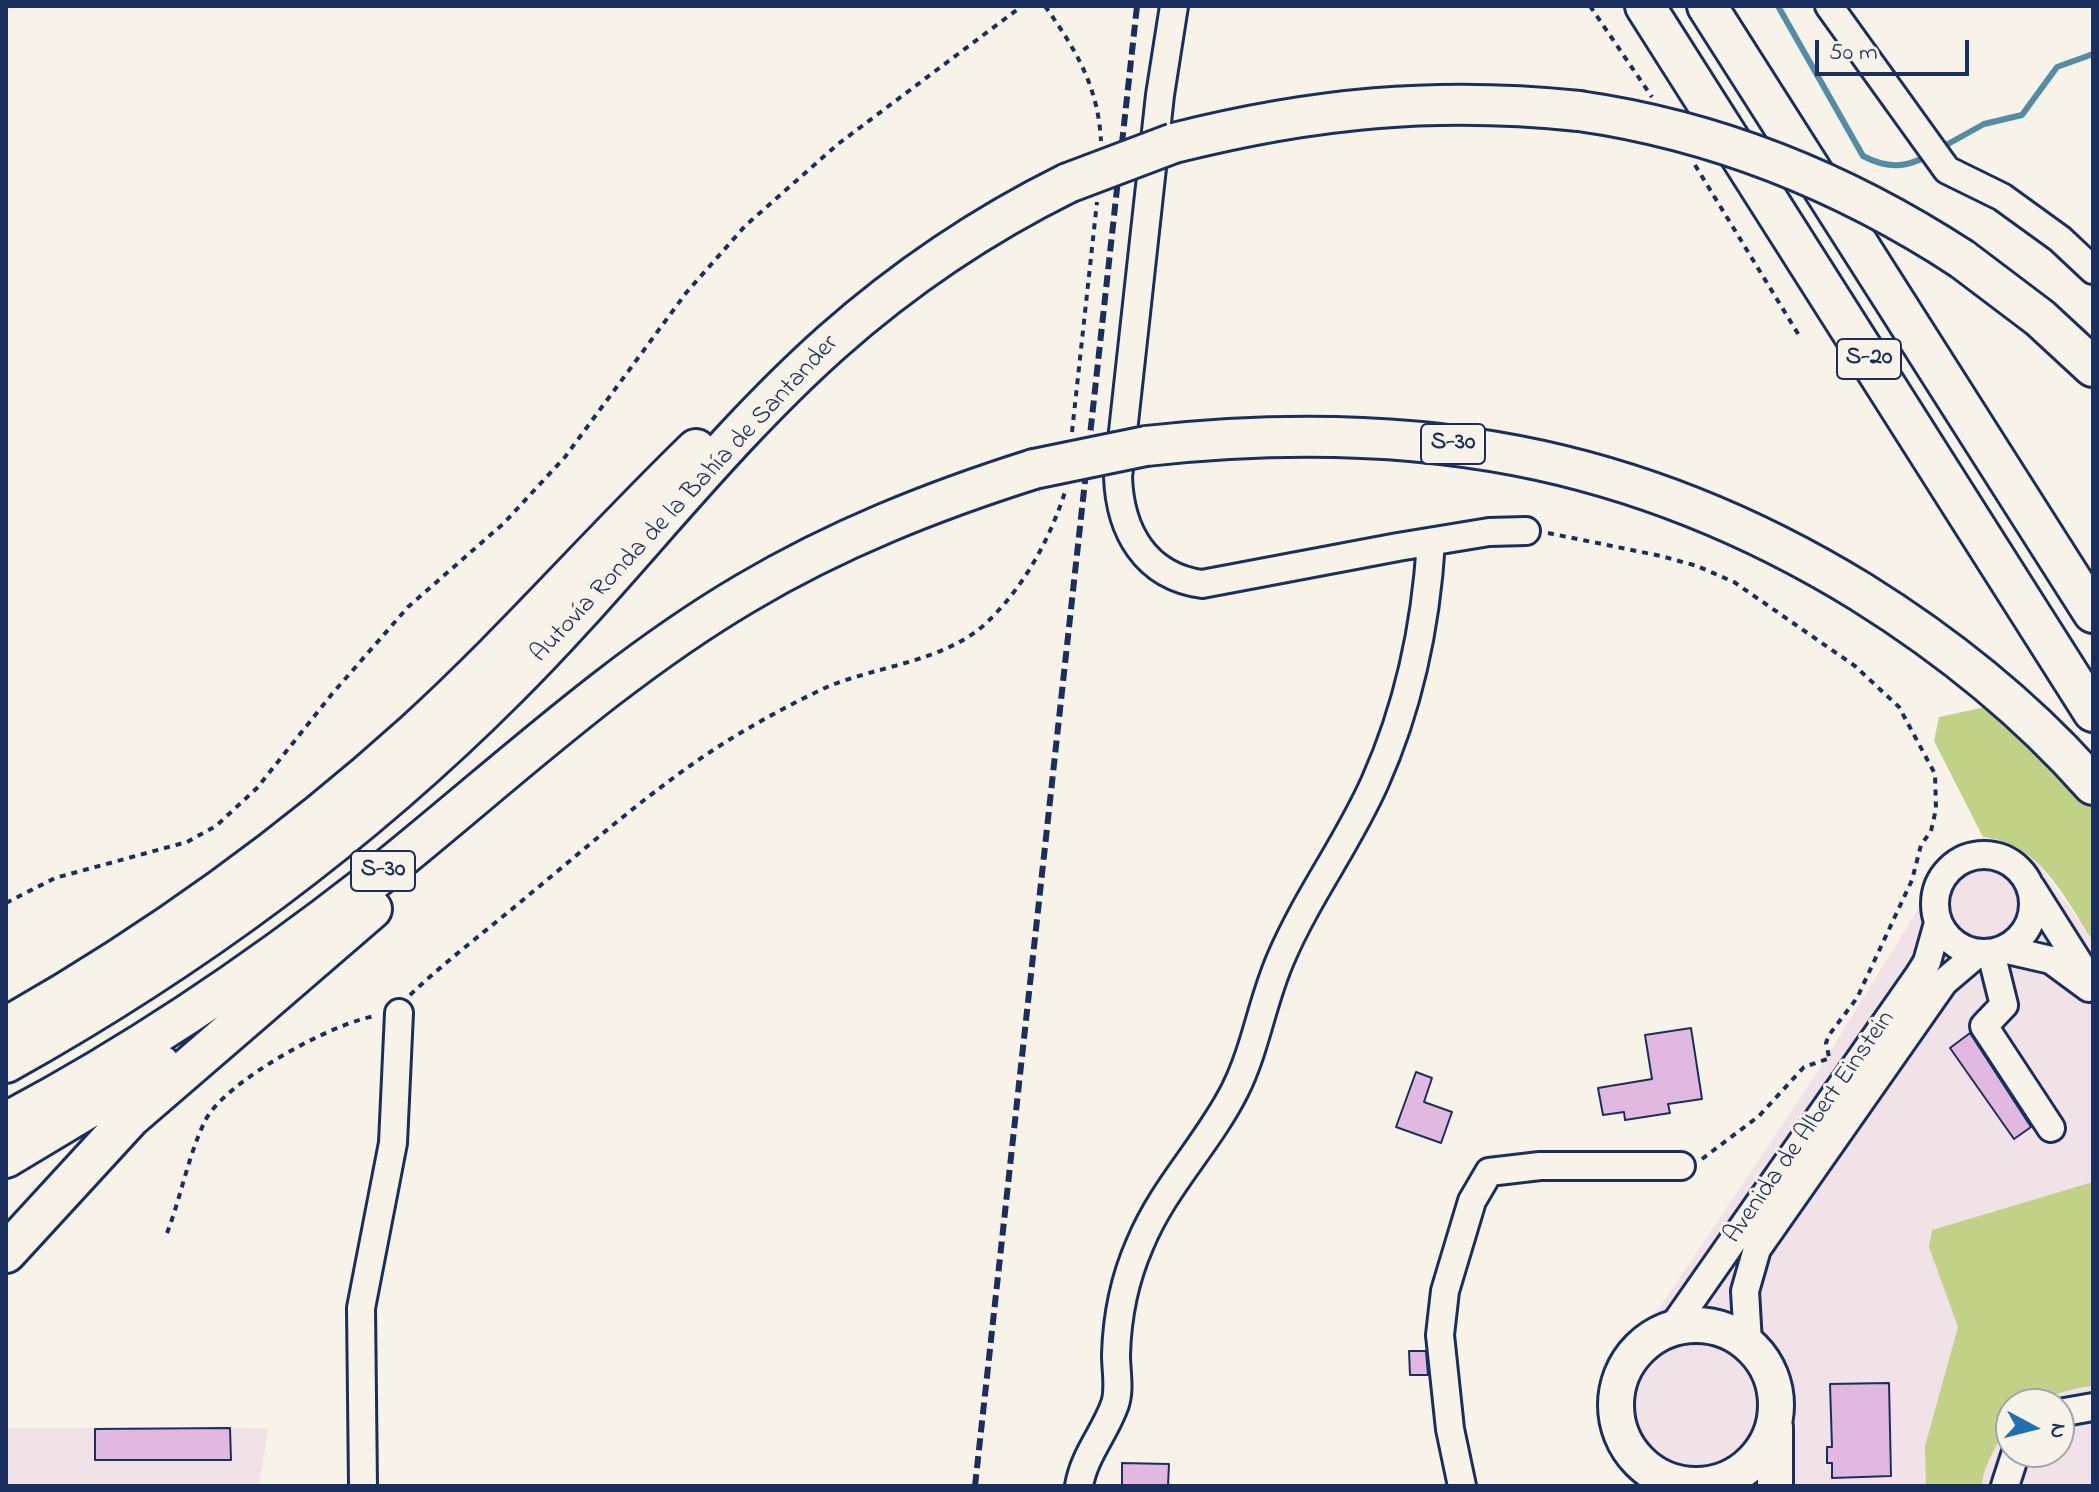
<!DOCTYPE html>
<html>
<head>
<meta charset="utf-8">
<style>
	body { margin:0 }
	#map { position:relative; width:2099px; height:1492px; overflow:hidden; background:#f7f3e8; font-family:"Indie Flower",sans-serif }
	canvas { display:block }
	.frame { position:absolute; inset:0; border:8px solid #1b2f5e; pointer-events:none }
	.north { position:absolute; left:1995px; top:1388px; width:80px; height:80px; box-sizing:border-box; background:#f7f3e8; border:2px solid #9fa5b1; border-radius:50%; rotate:97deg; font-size:22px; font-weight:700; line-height:32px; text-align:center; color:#1b2f5e }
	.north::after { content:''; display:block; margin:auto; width:28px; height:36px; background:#1f6fb2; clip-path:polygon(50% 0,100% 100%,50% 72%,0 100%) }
	.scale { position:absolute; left:1815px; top:40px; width:154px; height:36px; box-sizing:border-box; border:4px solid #1b2f5e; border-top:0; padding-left:10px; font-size:24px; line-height:28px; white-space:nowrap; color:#1b2f5e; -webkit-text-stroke:6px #f7f3e8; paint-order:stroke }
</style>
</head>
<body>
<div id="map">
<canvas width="2099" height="1492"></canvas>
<div class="frame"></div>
<div class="north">N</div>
<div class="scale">50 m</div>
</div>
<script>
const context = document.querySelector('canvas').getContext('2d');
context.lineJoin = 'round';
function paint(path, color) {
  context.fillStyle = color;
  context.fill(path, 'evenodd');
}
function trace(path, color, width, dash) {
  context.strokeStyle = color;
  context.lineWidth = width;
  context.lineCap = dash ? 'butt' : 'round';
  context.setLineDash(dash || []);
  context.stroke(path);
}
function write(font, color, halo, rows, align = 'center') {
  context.font = font + ' "Indie Flower",sans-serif';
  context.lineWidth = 6;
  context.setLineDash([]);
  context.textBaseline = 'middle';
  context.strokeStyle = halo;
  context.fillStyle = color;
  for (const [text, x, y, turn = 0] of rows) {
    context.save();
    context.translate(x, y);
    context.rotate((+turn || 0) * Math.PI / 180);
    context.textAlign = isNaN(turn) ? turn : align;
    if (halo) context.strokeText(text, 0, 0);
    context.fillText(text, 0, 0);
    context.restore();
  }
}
paint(new Path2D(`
	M1983 837 2005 839 2035 859 2093 941V1486H1635L1603 1443 1596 1402 1601 1375 1615 1347 1660 1307 1817 1073 1920 906 1926 880 1942 855 1958 843ZM2011 1404H2059V1452H2011Z
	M6 1428H230L268 1429 259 1486H11L6 1478Z`), '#f0e2e6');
paint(new Path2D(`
	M1990 706 2093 807V941C2065 898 2039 842 1983 837L1934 741 1939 717Z
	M2093 1182V1386C2063 1388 2040 1404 2011 1404 2011 1434 1984 1454 1982 1486H1926L1925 1446 1958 1327 1929 1247 1932 1230Z`), '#c1d287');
trace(new Path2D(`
	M1778 6 1863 156C1888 169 1905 168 1930 155
	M1939 149 1984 124 2022 115 2057 67 2093 54`), '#538ca5', 6);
const building = new Path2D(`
	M1691 1028 1702 1099 1668 1104 1670 1113 1625 1120 1624 1112 1603 1115 1598 1088 1652 1079 1645 1035Z
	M1970 1033 2031 1127 2014 1139 1950 1048Z
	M1416 1072 1432 1078 1424 1102 1452 1112 1441 1143 1396 1127Z
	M1409 1351H1426L1428 1375H1410Z
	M1889 1383 1891 1476 1832 1478V1463H1827V1447H1832L1830 1384Z
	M230 1428 231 1460H95V1429Z
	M1122 1463 1169 1464 1168 1486H1122Z`);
paint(building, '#e1b9e0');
trace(building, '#1b2f5e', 2);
const minor = new Path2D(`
	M1174 6 1160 95 1118 477C1120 531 1145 576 1202 584L1398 547 1489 532 1526 531
	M1829 6 1947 170 2002 197 2060 239 2093 270
	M1935 904a49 49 0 1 1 98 0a49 49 0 1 1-98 0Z
	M2031 887 2093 985
	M2003 949 2051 960 2089 988
	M1991 953 2004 1005 1984 1026 2051 1128
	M1672 1328 1919 975 1927 962 1938 923
	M1748 1343 1745 1291 1757 1249 1944 982 1978 953
	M2059 1413 2093 1407
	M363 1486 361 1308 393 1143 399 1013
	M1079 1486C1084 1455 1105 1433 1115 1404 1120 1389 1116 1371 1116 1355 1117 1317 1125 1278 1140 1244 1164 1186 1208 1144 1235 1090 1256 1048 1262 1001 1281 958 1307 897 1348 843 1375 782 1409 706 1426 625 1431 542
	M1462 1486 1450 1429 1440 1335 1445 1291 1472 1201 1489 1172 1540 1166H1681
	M2005 1486 2016 1452`);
const major = new Path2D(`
	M1616 1405a80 80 0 1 1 160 0a80 80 0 1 1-160 0Z
	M1775 1486V1427`);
const highway = new Path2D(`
	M1645 6 2093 712
	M1707 6 2093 613
	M1174 143C1313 108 1436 96 1579 111
	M1962 259 2040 318 2093 367
	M1146 446C1409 417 1633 452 1861 592 1946 645 2026 709 2093 785
	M6 1027C152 944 289 846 414 733 513 643 600 542 696 449
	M6 1063C189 961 359 836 507 688 619 577 714 447 832 342 903 279 983 225 1068 183
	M6 1122C135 1054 256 972 371 882 494 784 610 673 746 593 837 539 933 501 1034 469
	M6 1158 161 1065
	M6 1253 131 1117 372 909`);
trace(minor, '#1b2f5e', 32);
trace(major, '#1b2f5e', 40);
trace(highway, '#1b2f5e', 44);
trace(new Path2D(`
	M1045 6C1076 50 1098 86 1101 141
	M1590 6 1652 97
	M1695 165 1800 337
	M1072 432 1097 202
	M1548 533 1661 556 1697 566 1734 582 1855 666 1899 707 1935 774 1936 809 1931 831 1921 845 1912 880 1857 998 1829 1035 1826 1043 1829 1057
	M6 903 55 878 187 842 216 826 257 788 332 694 408 607 504 523 565 457 686 293 745 226 838 144 1022 6
	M410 995C448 959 490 928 530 894 598 838 666 777 742 732 769 716 799 700 827 687 877 666 942 662 984 625 1023 589 1049 541 1065 492
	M1702 1159 1759 1116 1804 1067 1830 1058
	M167 1233C181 1197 188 1156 205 1121 224 1082 333 1022 376 1016`), '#1b2f5e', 4, [6, 6]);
trace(minor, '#f7f3e8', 26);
trace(major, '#f7f3e8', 34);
trace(highway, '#f7f3e8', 38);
trace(new Path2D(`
	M975 1486 1137 6`), '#1b2f5e', 6, [12, 6]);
const highwayBridge = new Path2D(`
	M1579 111C1719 131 1844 182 1962 259
	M1068 183 1174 143
	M1034 469 1146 446`);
trace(highwayBridge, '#1b2f5e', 44, []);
trace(highwayBridge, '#f7f3e8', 38);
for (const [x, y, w] of [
	[1869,359,64],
	[1453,444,64],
	[383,871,64]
]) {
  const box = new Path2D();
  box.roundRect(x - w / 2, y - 20, w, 40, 6);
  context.fillStyle = '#f7f3e8';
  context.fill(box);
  trace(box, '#1b2f5e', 2);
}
write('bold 24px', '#1b2f5e', null, [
	["S-20",1869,359],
	["S-30",1453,444],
	["S-30",383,871]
]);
write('26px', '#1b2f5e', '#f7f3e8', [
	["Autovía Ronda de la Bahía de Santander",686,500,-47],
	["Avenida de Albert Einstein",1811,1128,-55]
]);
</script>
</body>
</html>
